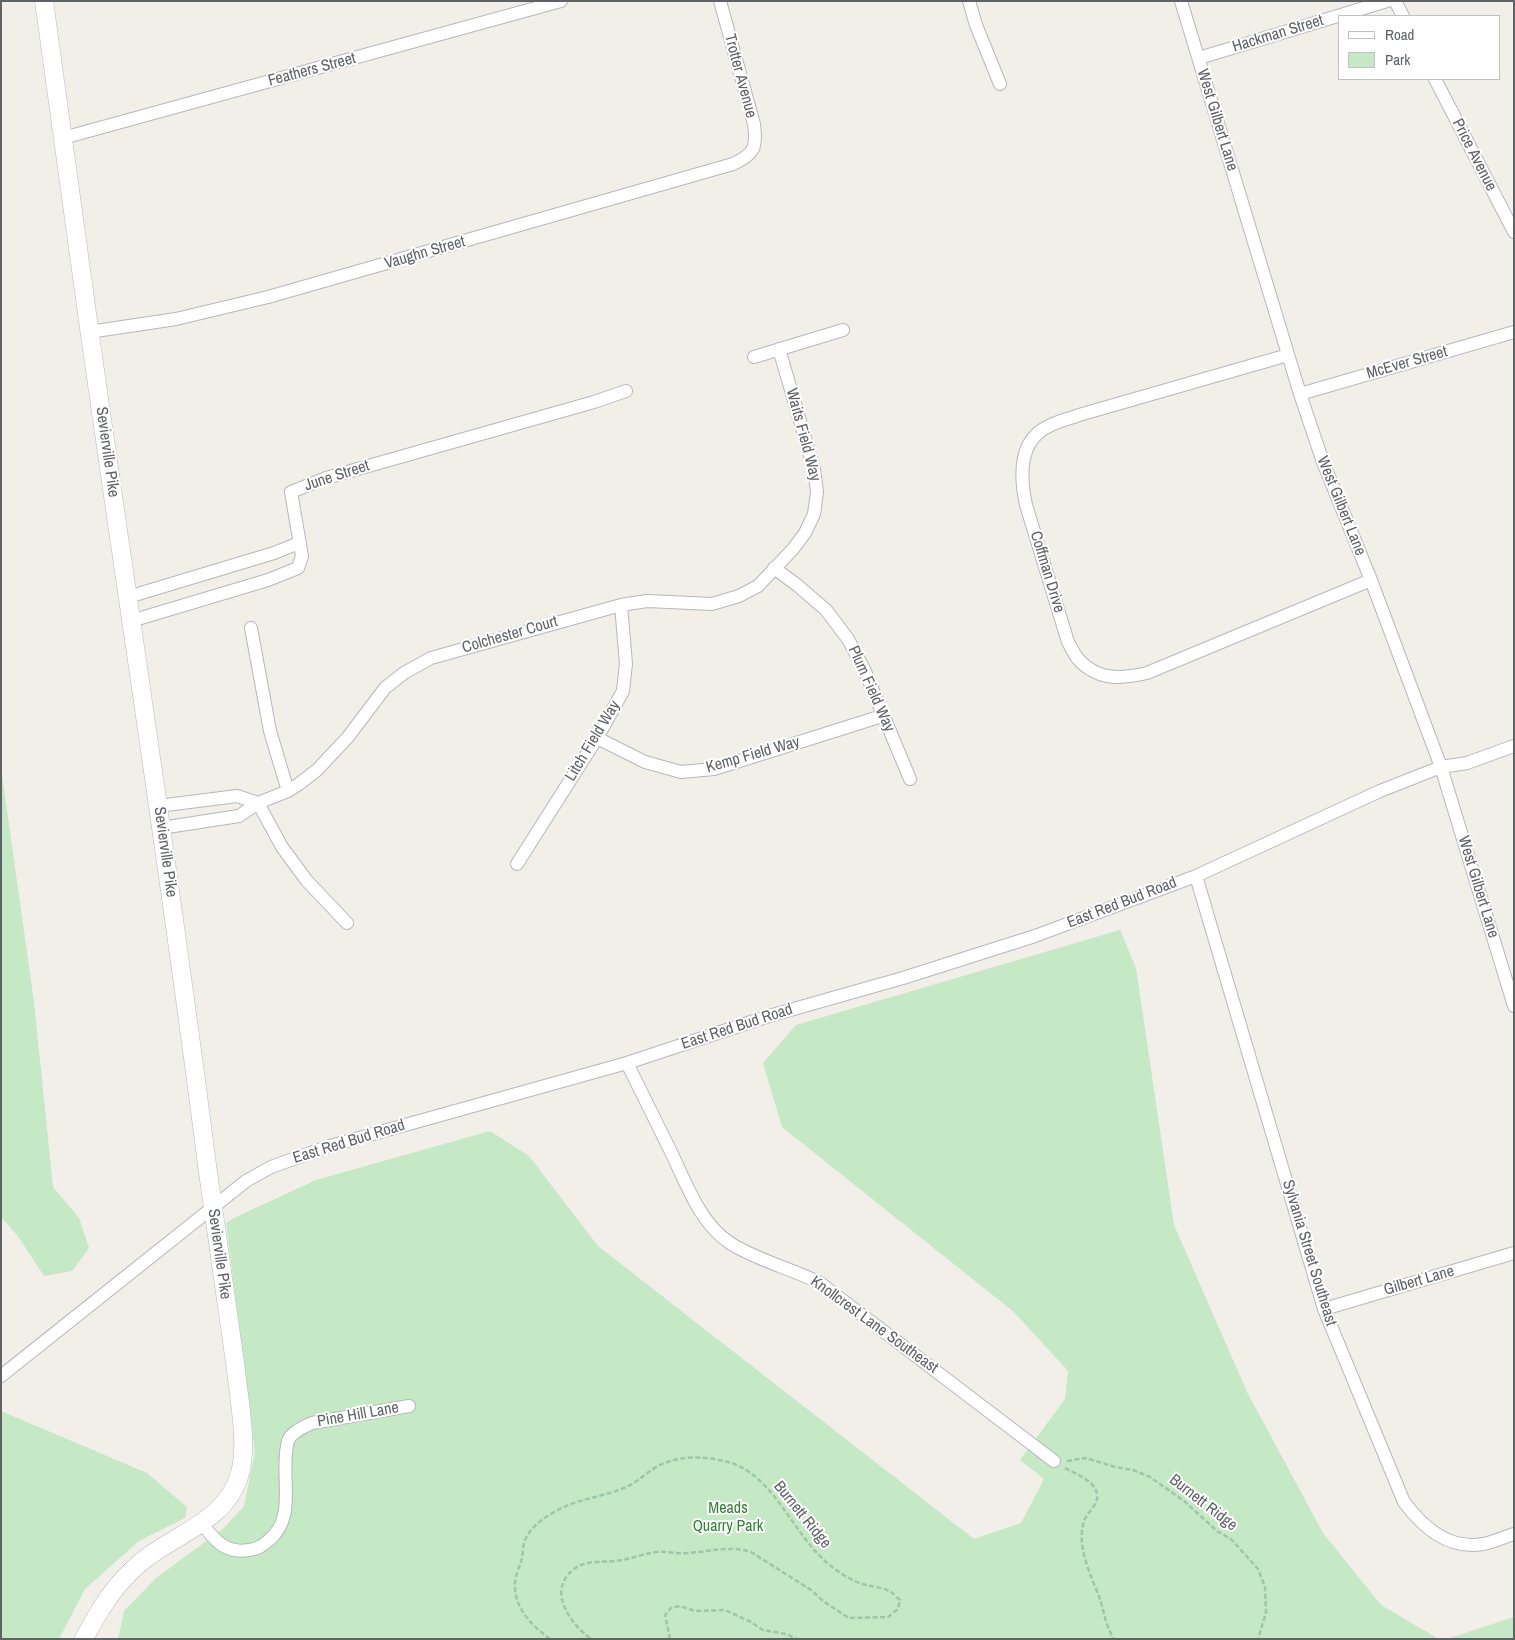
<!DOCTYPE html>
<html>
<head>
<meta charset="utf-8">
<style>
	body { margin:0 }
	#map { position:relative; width:1515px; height:1640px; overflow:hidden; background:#f1efe8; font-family:"Archivo Narrow",sans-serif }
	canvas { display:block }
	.frame { position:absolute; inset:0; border:2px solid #5f6368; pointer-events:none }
	.legend { position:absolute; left:1338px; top:15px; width:162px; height:65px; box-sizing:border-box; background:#fff; border:1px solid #bfc1c3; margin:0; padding:6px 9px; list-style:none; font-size:15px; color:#5f6368 }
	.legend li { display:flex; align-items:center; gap:10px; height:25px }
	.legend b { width:25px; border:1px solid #bfc1c3 }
</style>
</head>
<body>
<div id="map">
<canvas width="1515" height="1640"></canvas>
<div class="frame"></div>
<ul class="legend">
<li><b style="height:6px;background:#fff"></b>Road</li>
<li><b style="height:14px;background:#c5e8c5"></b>Park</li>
</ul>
</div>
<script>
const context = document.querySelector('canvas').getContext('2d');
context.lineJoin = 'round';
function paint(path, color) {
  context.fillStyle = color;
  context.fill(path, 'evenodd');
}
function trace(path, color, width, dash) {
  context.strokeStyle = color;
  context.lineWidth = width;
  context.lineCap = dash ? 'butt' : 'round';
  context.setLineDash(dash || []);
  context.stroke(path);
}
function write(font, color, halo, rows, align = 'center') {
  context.font = font + ' "Archivo Narrow",sans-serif';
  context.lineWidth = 4;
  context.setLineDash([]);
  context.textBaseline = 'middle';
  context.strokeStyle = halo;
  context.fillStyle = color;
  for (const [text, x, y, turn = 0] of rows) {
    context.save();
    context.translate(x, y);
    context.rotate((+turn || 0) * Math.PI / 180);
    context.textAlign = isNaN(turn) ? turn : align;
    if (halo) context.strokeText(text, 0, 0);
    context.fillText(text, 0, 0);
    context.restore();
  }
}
paint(new Path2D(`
	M1 768 34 1002 53 1187 79 1218 89 1248 72 1271 44 1276 17 1235 1 1217Z
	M1120 930 1136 968 1174 1225 1247 1392 1323 1533 1381 1605 1439 1639H118L124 1611 156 1578 224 1528 244 1506 255 1452 226 1223 236 1217 316 1180 490 1131 529 1156 598 1246 974 1539 1021 1523 1044 1479 1020 1460 1065 1399 1068 1371 1014 1312 782 1127 763 1063 796 1025Z
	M1 1411 147 1473 187 1507 185 1518 139 1541 85 1589 59 1639H1Z
	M1514 1617V1639H1447Z`), '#c5e8c5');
const street = new Path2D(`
	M969 1 976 25 1000 84
	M1181 1 1300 394 1323 462 1371 580 1441 767 1514 1006
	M1395 1 1403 16
	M1199 58 1387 1
	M1435 79 1514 232
	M63 138 561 1
	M89 332 176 319 268 297 733 164C755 154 757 147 754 124L720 1
	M1288 355 1079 415C1069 419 1058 421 1049 426 1018 440 1020 477 1026 505L1068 642C1071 647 1074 654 1078 659 1098 681 1121 679 1147 673L1371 580
	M754 357 843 330
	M1300 394 1514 332
	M774 568 797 585 826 610 848 639 864 669 910 779
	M128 597 274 553 299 543
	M131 621 268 580 298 568 302 556 291 492 326 478 594 402 626 391
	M251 628 270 731 288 791
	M597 738 645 762 681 772 714 769 882 716
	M258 803 282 847 307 881 347 923
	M158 806 237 796 258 803
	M161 828 239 816 258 803 288 791 299 784 317 770 348 737 385 688 404 673 431 658 621 605 647 601 712 604 739 596 758 586 793 549 805 533 814 514 817 492 814 469 779 349
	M517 864 597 738 623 691 626 664 621 605
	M1196 876 1324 1309 1404 1502C1423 1527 1448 1550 1483 1544 1493 1542 1504 1537 1514 1534
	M627 1063C641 1091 655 1120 669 1148 685 1180 699 1223 730 1243 758 1261 791 1268 820 1283L1054 1461
	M1324 1309 1514 1253
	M1 1376 246 1181 271 1167 330 1146 627 1063 769 1016 903 978 1035 936 1196 876 1380 791 1441 767 1467 763 1514 746
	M202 1524C216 1541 225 1554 249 1550 258 1549 262 1546 269 1540 298 1517 279 1473 288 1441 291 1432 304 1427 312 1423L409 1406`);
const secondary = new Path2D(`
	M44 1C60 112 74 224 90 335 129 612 172 888 207 1165 216 1233 227 1302 236 1370 239 1400 248 1444 240 1473 227 1522 175 1533 140 1563 115 1584 99 1610 84 1639`);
trace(street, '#b5b8bc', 14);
trace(secondary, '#b6babf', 19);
trace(new Path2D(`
	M1067 1461 1086 1458 1115 1467 1133 1470 1150 1477 1184 1501 1217 1531 1231 1539 1258 1569 1265 1587 1266 1613 1258 1639
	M1065 1468C1076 1474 1095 1481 1097 1494 1099 1505 1087 1512 1084 1521 1076 1547 1091 1575 1100 1599 1104 1612 1106 1627 1114 1639
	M550 1639C532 1626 514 1608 515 1584 515 1575 520 1566 522 1558 523 1552 523 1545 525 1540 531 1526 546 1516 558 1510 580 1498 604 1497 626 1487 638 1482 647 1472 658 1466 679 1455 705 1456 728 1462 768 1472 790 1524 816 1552 827 1564 841 1575 855 1581 866 1587 881 1586 891 1592 894 1594 897 1598 900 1600L898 1609 888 1617 849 1618 823 1601 811 1590 751 1552C729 1545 709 1552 687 1553 676 1554 667 1551 656 1552 642 1554 628 1560 615 1561 606 1562 597 1561 588 1563 571 1566 558 1582 562 1599 566 1616 578 1629 591 1639
	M670 1639 665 1615 671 1608 680 1606 695 1611 725 1610 751 1622 763 1630 786 1634 797 1639`), '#9cc7a9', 2.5, [5, 2.5]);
trace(street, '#fff', 12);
trace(secondary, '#fff', 18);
write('16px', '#5f6368', '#fff', [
	["Hackman Street",1278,34,-17],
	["Feathers Street",312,70,-15],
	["Trotter Avenue",740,76,75],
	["West Gilbert Lane",1217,120,73],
	["Price Avenue",1474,155,63],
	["Vaughn Street",425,253,-16],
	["McEver Street",1407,363,-16],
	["Waits Field Way",803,435,75],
	["Sevierville Pike",107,452,82],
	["June Street",337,476,-18],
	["West Gilbert Lane",1341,506,68],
	["Coffman Drive",1047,572,73],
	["Colchester Court",510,635,-16],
	["Plum Field Way",871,689,66],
	["Litch Field Way",593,741,-59],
	["Kemp Field Way",753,755,-16],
	["Sevierville Pike",165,852,82],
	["West Gilbert Lane",1478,887,73],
	["East Red Bud Road",1122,903,-21],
	["East Red Bud Road",737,1027,-18],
	["East Red Bud Road",349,1142,-17],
	["Sylvania Street Southeast",1309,1253,73],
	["Sevierville Pike",219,1254,82],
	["Gilbert Lane",1419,1281,-16],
	["Knollcrest Lane Southeast",874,1325,36],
	["Pine Hill Lane",358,1415,-10],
	["Burnett Ridge",1203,1503,38],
	["Burnett Ridge",802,1515,51]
]);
write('16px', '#348238', '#fff', [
	["Meads",728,1509],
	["Quarry Park",728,1527]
]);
</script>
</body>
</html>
